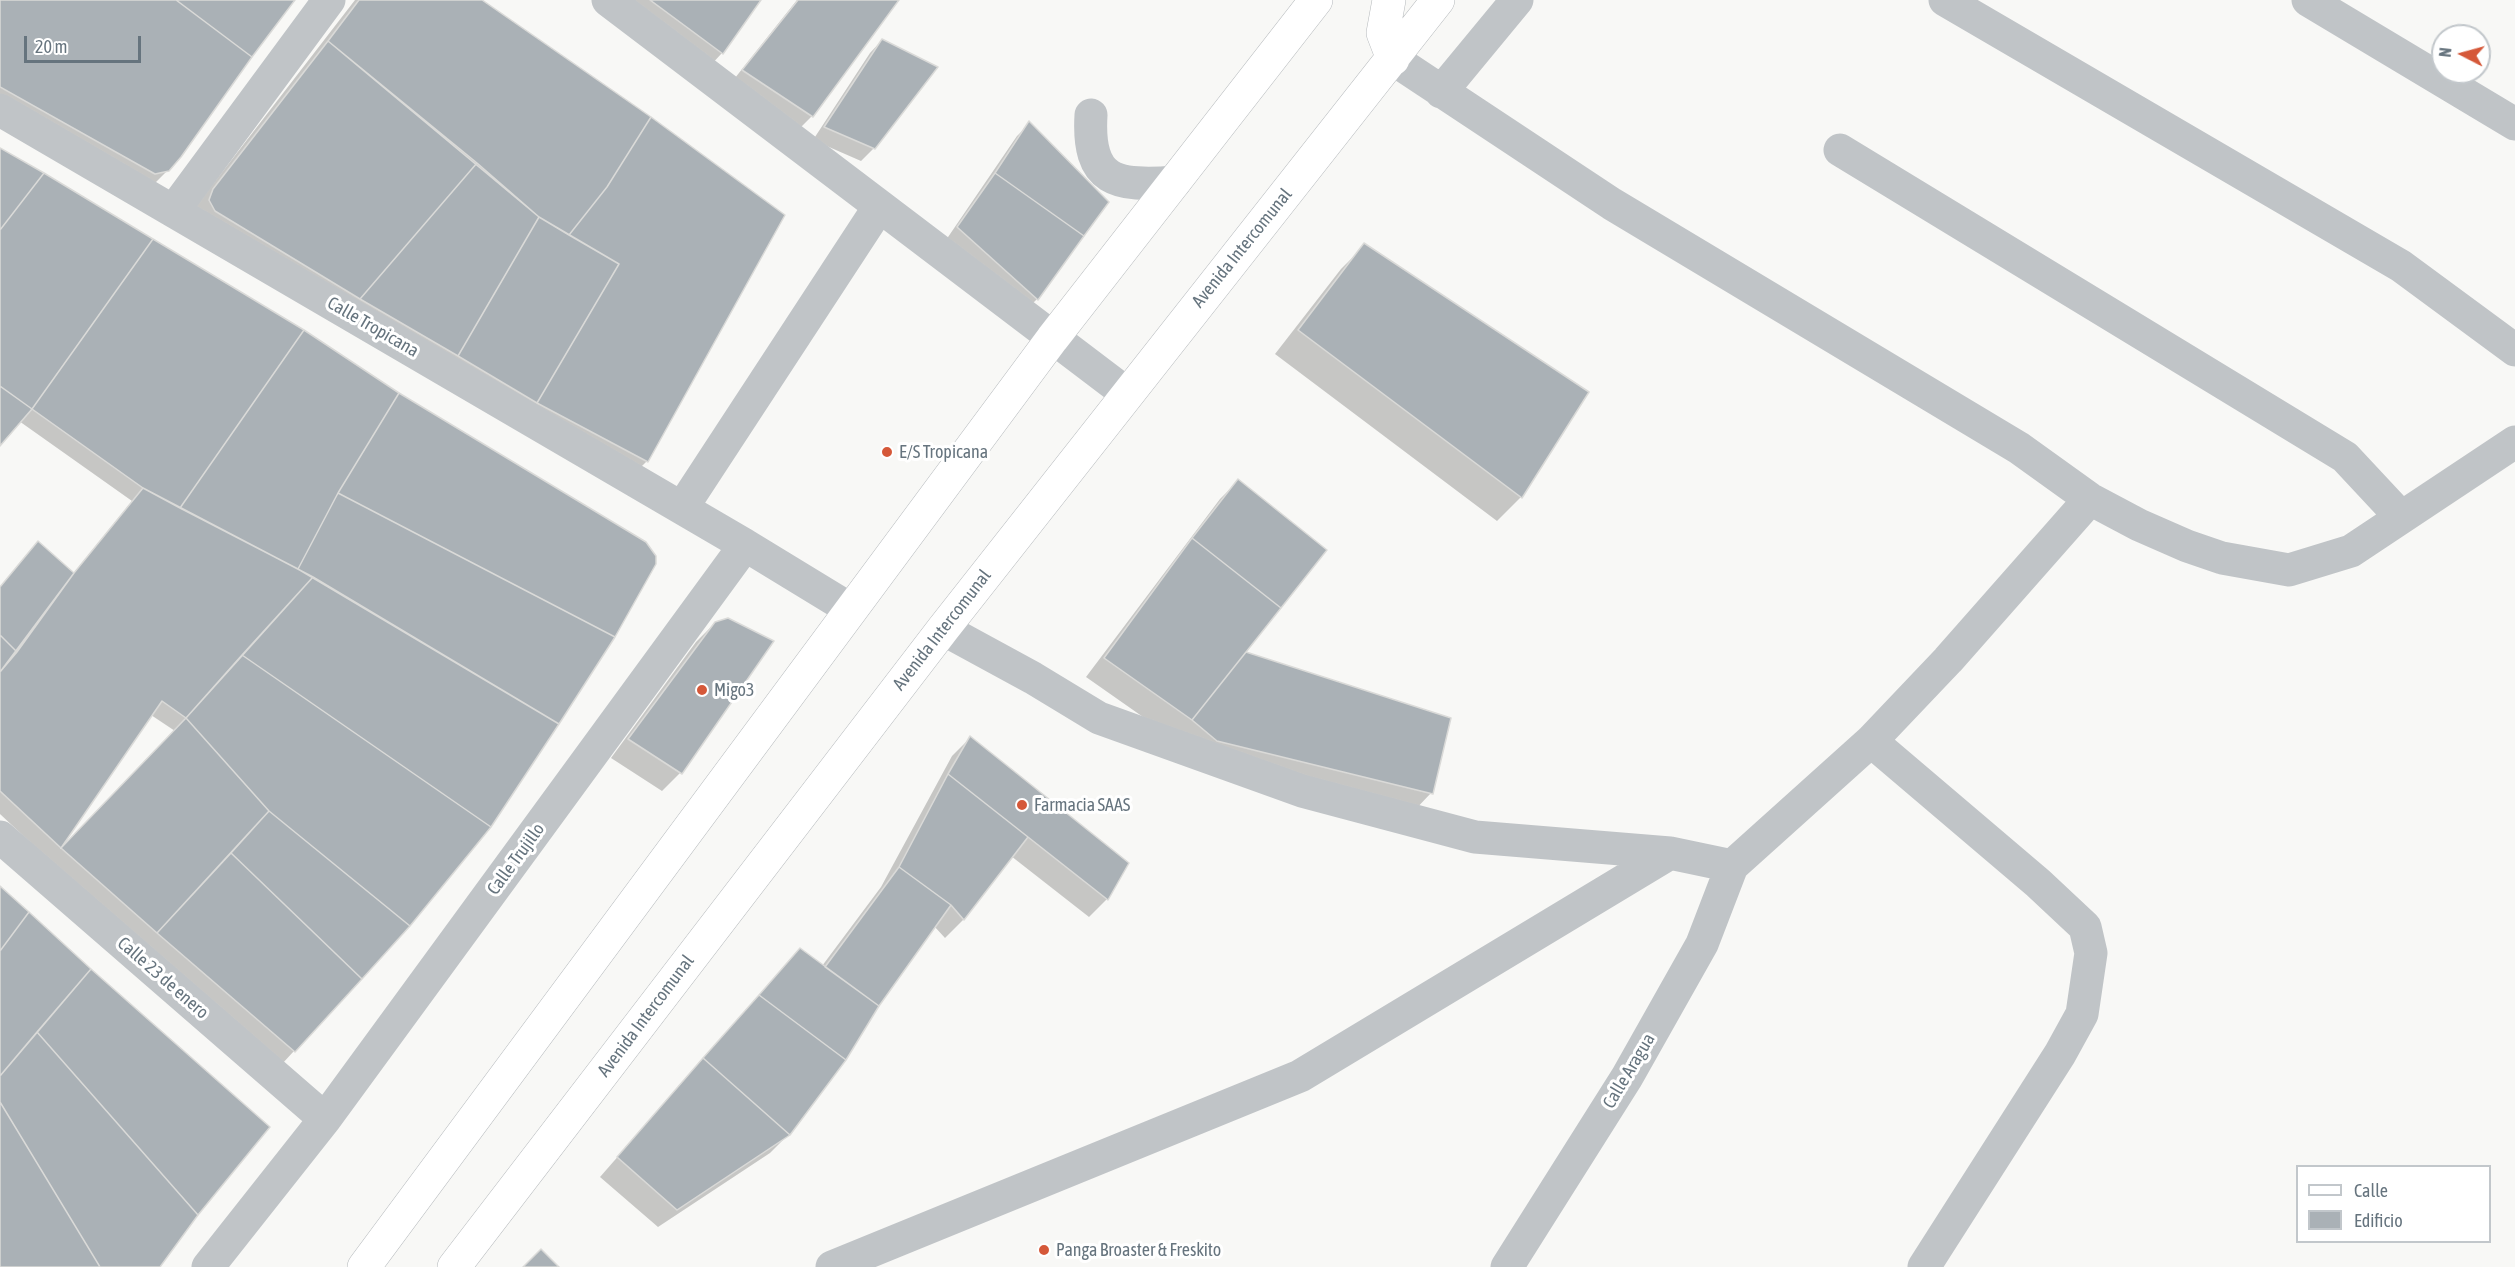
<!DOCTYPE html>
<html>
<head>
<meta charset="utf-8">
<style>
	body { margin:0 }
	#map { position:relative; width:2515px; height:1267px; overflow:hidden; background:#f8f8f6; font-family:"Asap Condensed",sans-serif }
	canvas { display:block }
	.legend { position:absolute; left:2296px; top:1165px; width:195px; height:78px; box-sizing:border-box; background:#fff; border:2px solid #c2c7cb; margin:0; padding:8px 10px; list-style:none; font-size:18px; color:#66747e }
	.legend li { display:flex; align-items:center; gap:12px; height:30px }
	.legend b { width:30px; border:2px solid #c2c7cb }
	.north { position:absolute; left:2431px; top:24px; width:60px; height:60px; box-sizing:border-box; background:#fff; border:2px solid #c2c7cb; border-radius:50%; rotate:276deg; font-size:16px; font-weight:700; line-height:24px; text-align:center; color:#66747e }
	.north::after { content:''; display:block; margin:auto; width:21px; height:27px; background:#d55839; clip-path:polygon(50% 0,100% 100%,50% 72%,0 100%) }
	.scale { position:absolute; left:24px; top:36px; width:117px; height:27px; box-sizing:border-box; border:3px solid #66747e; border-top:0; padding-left:8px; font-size:18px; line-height:21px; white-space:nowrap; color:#66747e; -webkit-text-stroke:4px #fff; paint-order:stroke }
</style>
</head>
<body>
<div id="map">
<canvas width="2515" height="1267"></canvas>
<ul class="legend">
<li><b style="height:8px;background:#fff"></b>Calle</li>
<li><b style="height:16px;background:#aab1b6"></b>Edificio</li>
</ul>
<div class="north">N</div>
<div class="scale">20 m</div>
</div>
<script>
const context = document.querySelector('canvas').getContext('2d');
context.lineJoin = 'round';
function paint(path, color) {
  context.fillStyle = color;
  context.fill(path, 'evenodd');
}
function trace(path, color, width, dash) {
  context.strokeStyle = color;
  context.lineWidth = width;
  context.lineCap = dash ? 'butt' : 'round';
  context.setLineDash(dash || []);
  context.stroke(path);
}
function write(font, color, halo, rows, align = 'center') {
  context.font = font + ' "Asap Condensed",sans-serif';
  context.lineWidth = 6;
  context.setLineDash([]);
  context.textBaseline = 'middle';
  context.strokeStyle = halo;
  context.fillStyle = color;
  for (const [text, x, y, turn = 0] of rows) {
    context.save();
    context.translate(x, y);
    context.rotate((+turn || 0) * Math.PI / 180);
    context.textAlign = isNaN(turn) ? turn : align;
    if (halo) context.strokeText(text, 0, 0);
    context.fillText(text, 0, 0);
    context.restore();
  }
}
paint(new Path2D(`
	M0 0H294L168 170 155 183 0 106Z
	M355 0H479L647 461 623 485 189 215Z
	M623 0H759L722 53 710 66Z
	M797 0H897L811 117 799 129 731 83Z
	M882 40 874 148 861 161 813 140 870 53Z
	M1029 124 1037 299 1025 311 946 240 1017 136Z
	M0 149 398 394 294 1051 282 1064 49 860 0 814V587L73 574 132 501 19 421 0 443ZM151 715 175 731 61 849 60 848Z
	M1365 245 1521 497 1497 521 1275 354 1341 269Z
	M1238 481 1244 652 1431 793 1413 812 1173 738 1086 677 1220 499Z
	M715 623 680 773 662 791 611 758 696 642Z
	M970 738 1107 899 1089 917 1011 856 963 920 945 938 934 926 789 1134 770 1153 658 1227 600 1177 747 1009 822 966 881 887 952 756Z`), '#0003');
const building = new Path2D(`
	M0 0H176L252 57 181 157 169 171 155 174 0 87Z
	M176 0H295L252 57Z
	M359 0H482L651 117 607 187 569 235 539 217 328 41Z
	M650 0H761L723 54Z
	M798 0H899L813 117 742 70Z
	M882 39 938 67 875 149 824 127Z
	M328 41 477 163 360 299 215 211 209 200 213 189Z
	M651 117 785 215 648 462 537 403 619 264 569 235 607 187Z
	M1029 121 1109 202 1084 236 995 173Z
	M0 148 44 173 0 230Z
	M477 163 539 217 458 356 360 299Z
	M44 173 153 239 32 409 0 386V230Z
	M995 173 1084 236 1038 300 957 227Z
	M539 217 619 264 537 403 458 356Z
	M153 239 304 330 180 508 143 488 32 409Z
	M1364 243 1589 392 1522 498 1298 330Z
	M304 330 399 393 338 493 298 569 180 508Z
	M0 386 32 409 0 446Z
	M399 393 646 542 656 556V564L615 637 338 493Z
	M1238 479 1327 550 1281 608 1192 538Z
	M143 488 313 577 186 718 162 701 61 848 0 791V672L74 573Z
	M338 493 615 637 559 724 298 569Z
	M1192 538 1281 608 1192 720 1104 658Z
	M38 541 74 573 17 652 0 635V587Z
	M313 577 559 724 491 827 242 655Z
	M728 618 774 641 682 774 628 739 715 622Z
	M0 635 17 652 0 672Z
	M1246 652 1451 718 1433 794 1217 741 1192 720Z
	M242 655 491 827 410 926 269 811 186 718Z
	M186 718 269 811 157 933 61 848Z
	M970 736 1129 863 1108 900 948 774Z
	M948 774 1028 837 964 920 951 905 899 867Z
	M269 811 410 926 362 979 231 853Z
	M231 853 362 979 295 1052 157 933Z
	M899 867 951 905 879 1006 825 967Z
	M0 886 29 912 0 951Z
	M29 912 91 969 0 1076V951Z
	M800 948 879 1006 846 1060 759 995Z
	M91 969 270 1127 198 1215 37 1032Z
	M759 995 846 1060 790 1135 703 1058Z
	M37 1032 198 1215 160 1267H100L0 1102V1076Z
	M703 1058 790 1135 677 1210 617 1157Z
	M0 1102 100 1267H0Z
	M541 1249 559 1267H523Z`);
paint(building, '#aab1b6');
trace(building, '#dadad8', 1.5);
const major = new Path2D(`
	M1389 0 1383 33 1393 59
	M364 1267 1052 339 1316 0
	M454 1267 943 629 1438 0`);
trace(major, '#b4b8bb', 34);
trace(new Path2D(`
	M608 0 1126 393
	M1945 0 2401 266 2515 350
	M2308 0 2515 124
	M1393 59 1612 204 2019 448 2090 499 2139 525 2187 546 2222 558 2289 570 2351 551 2515 442
	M1441 92 1517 0
	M0 110 745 545
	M1091 115C1087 182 1116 187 1175 182
	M1840 150 2345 457 2401 517
	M174 210 329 0
	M682 508 879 207
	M943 629 1033 678 1099 718 1302 791 1475 837 1670 853
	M1871 741 2038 883 2085 927 2091 953 2082 1014 2060 1054 1924 1267
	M0 837 325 1119
	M208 1267 325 1119 745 545 850 609
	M832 1267 1300 1076 1670 853 1732 866 1871 741 1948 660 2090 499
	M1507 1267 1627 1077 1702 944 1732 866`), '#c0c4c7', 33);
trace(major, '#fff', 33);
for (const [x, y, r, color] of [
	[887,452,6,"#d55839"],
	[702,690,6,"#d55839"],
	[1022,805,6,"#d55839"],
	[1044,1250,6,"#d55839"]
]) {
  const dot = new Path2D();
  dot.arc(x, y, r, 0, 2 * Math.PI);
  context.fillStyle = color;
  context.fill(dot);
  trace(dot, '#fff', 2);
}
write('18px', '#66747e', '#fff', [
	["Avenida Intercomunal",1242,248,-51],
	["Calle Tropicana",373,327,30],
	["Avenida Intercomunal",942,630,-52],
	["Calle Trujillo",516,859,-54],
	["Calle 23 de enero",163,978,41],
	["Avenida Intercomunal",646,1016,-53],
	["Calle Aragua",1629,1071,-59]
]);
write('18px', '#66747e', '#fff', [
	["E/S Tropicana",899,452],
	["Migo3",714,690],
	["Farmacia SAAS",1034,805],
	["Panga Broaster & Freskito",1056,1250]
], 'left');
</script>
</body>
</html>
